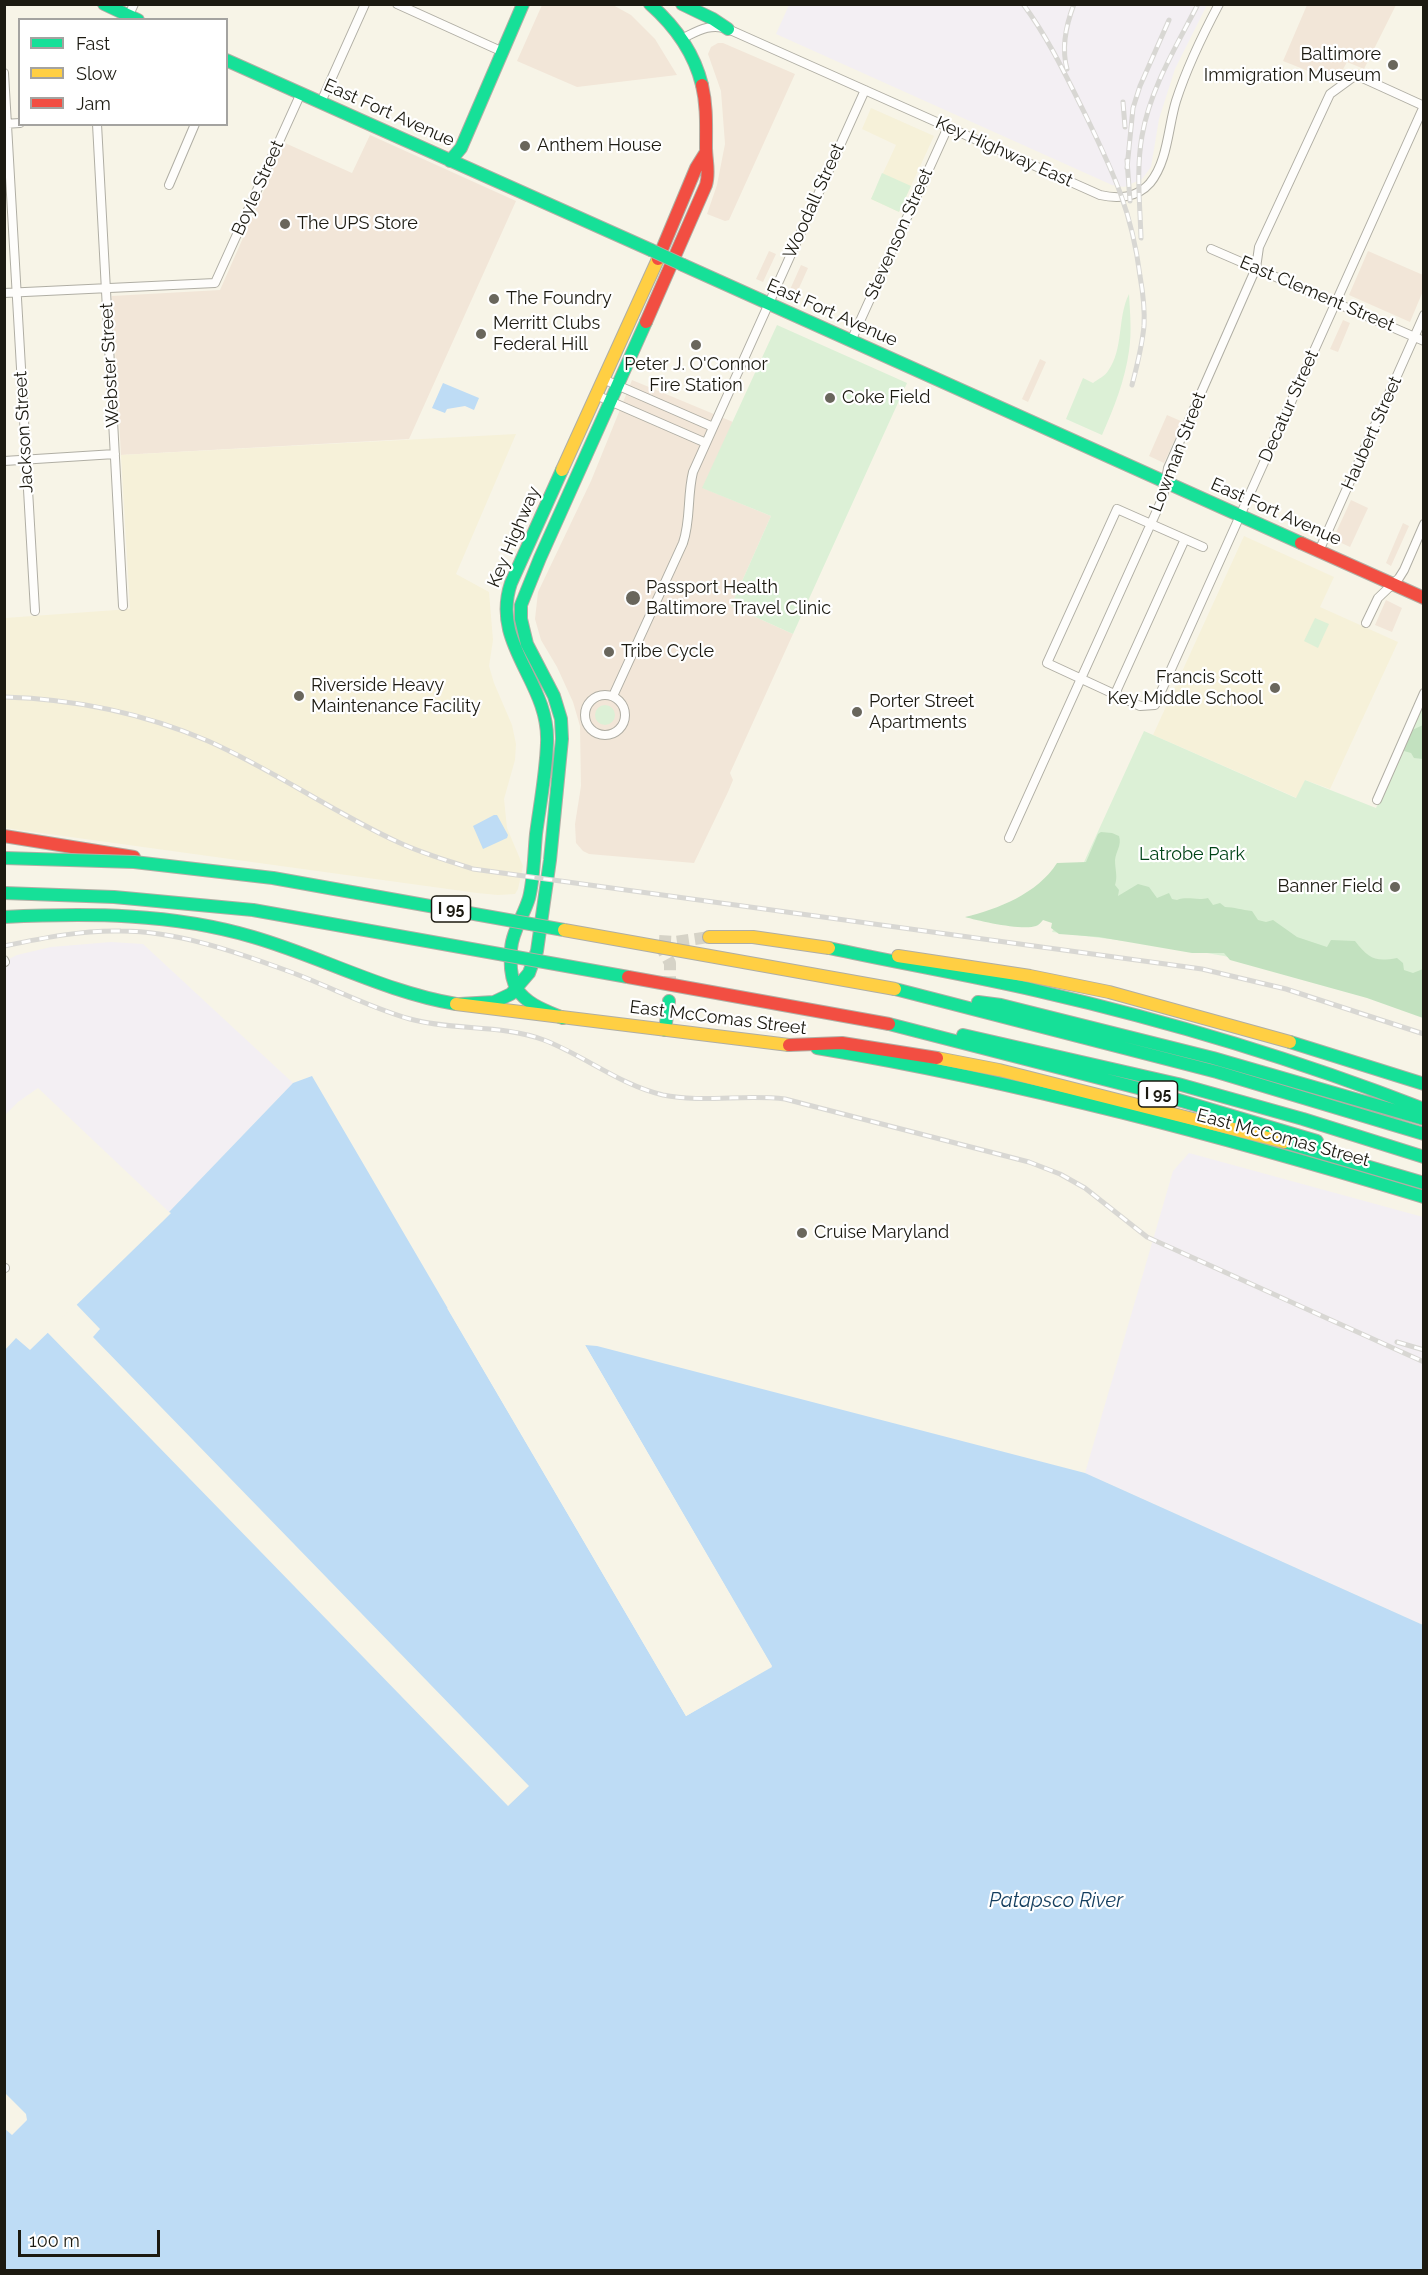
<!DOCTYPE html>
<html>
<head>
<meta charset="utf-8">
<style>
	body { margin:0 }
	#map { position:relative; width:1428px; height:2275px; overflow:hidden; background:#f7f4e7; font-family:Raleway,sans-serif }
	canvas { display:block }
	.frame { position:absolute; inset:0; border:6px solid #1c1a11; pointer-events:none }
	.legend { position:absolute; left:18px; top:18px; width:210px; height:108px; box-sizing:border-box; background:#fff; border:2px solid #a4a3a0; margin:0; padding:8px 10px; list-style:none; font-size:18px; color:#1c1a11 }
	.legend li { display:flex; align-items:center; gap:12px; height:30px }
	.legend b { width:30px; border:2px solid #a4a3a0 }
	.scale { position:absolute; left:18px; top:2230px; width:142px; height:27px; box-sizing:border-box; border:3px solid #1c1a11; border-top:0; padding-left:8px; font-size:18px; line-height:21px; white-space:nowrap; color:#1c1a11; -webkit-text-stroke:4px #fff; paint-order:stroke }
</style>
</head>
<body>
<div id="map">
<canvas width="1428" height="2275"></canvas>
<div class="frame"></div>
<ul class="legend">
<li><b style="height:8px;background:#16e098"></b>Fast</li>
<li><b style="height:8px;background:#ffcf43"></b>Slow</li>
<li><b style="height:8px;background:#f24e42"></b>Jam</li>
</ul>
<div class="scale">100 m</div>
</div>
<script>
const context = document.querySelector('canvas').getContext('2d');
context.lineJoin = 'round';
function paint(path, color) {
  context.fillStyle = color;
  context.fill(path, 'evenodd');
}
function trace(path, color, width, dash) {
  context.strokeStyle = color;
  context.lineWidth = width;
  context.lineCap = dash ? 'butt' : 'round';
  context.setLineDash(dash || []);
  context.stroke(path);
}
function write(font, color, halo, rows, align = 'center') {
  context.font = font + ' Raleway,sans-serif';
  context.lineWidth = 4.5;
  context.setLineDash([]);
  context.textBaseline = 'middle';
  context.strokeStyle = halo;
  context.fillStyle = color;
  for (const [text, x, y, turn = 0] of rows) {
    context.save();
    context.translate(x, y);
    context.rotate((+turn || 0) * Math.PI / 180);
    context.textAlign = isNaN(turn) ? turn : align;
    if (halo) context.strokeText(text, 0, 0);
    context.fillText(text, 0, 0);
    context.restore();
  }
}
paint(new Path2D(`
	M542 5H613L631 15 655 39 677 75 577 87 517 61Z
	M1307 5V4L1396 5 1364 69 1347 62 1336 82 1283 61Z
	M718 43H723L795 74 729 220 725 221 707 214 717 185 725 144 721 91 708 54 711 47Z
	M370 135 516 201 409 439 121 455 112 296 220 290 285 143 352 173Z
	M769 251 776 254 763 282 756 279Z
	M1368 251 1423 275V291L1410 322 1349 295Z
	M801 265 808 268 795 297 788 294Z
	M1343 320 1350 323 1338 352 1330 349Z
	M1040 359 1046 362 1028 402 1022 399Z
	M632 380 733 422 703 488 771 516 731 606 793 634 730 773 733 780 728 792 694 863 589 854 583 851 576 843 575 824 581 786 580 726 573 702 557 667 541 640 535 619 538 592 591 481Z
	M1167 415 1183 422 1164 463 1149 456Z
	M1351 500 1368 508 1350 547 1333 539Z
	M1403 523 1409 526 1391 566 1386 563Z
	M1386 600 1402 608 1392 632 1375 625Z`), '#f2e6d8');
paint(new Path2D(`
	M789 5V4L1207 5 1175 69 1159 119 1151 167 1142 179 1124 187 1112 185 776 34Z
	M111 942 143 944 293 1083 169 1212 38 1088 18 1102 5 1115V961L17 955 51 947Z
	M1189 1153 1423 1217V1625L1085 1473 1173 1171Z`), '#f3eff3');
paint(new Path2D(`
	M871 108 934 136 899 212 871 199 896 145 862 129Z
	M516 434 456 574 489 592 493 640 489 666 494 683 512 725 516 744 515 760 504 799 507 828 523 866 518 889 515 894 498 895 477 893 5 828V618L130 609 121 455Z
	M1244 536 1334 577 1320 607 1398 642 1330 789 1305 780 1297 798 1153 735Z`), '#f6f1d9');
paint(new Path2D(`
	M882 173 911 186 899 212 871 199Z
	M1129 294C1130 313 1132 332 1129 351 1125 380 1114 408 1102 435L1066 419 1083 378 1093 383C1098 379 1105 376 1108 371 1124 349 1117 318 1129 294Z
	M777 325 907 383 793 634 731 606 771 516 702 488Z
	M1315 618 1329 624 1318 648 1304 641Z
	M1423 703V1009L1224 956 1167 946 1052 932 1144 731 1296 798 1305 780 1376 808Z
	M595 715a10 10 0 1 1 20 0a10 10 0 1 1-20 0Z`), '#dcf0d6');
paint(new Path2D(`
	M1423 725V759L1414 758 1411 753 1404 751 1401 747 1409 739 1410 731Z
	M1101 832 1112 833 1119 836C1122 845 1116 851 1115 860 1115 870 1118 876 1115 885L1119 890 1118 896 1138 884 1149 887 1157 898 1169 893 1172 899 1177 900C1188 896 1197 901 1208 898L1213 905 1220 903 1225 907C1234 907 1242 910 1252 911L1258 920 1266 922 1273 920 1297 937 1327 947 1331 940 1355 941C1369 959 1375 962 1397 958L1403 963 1404 970 1413 973 1423 969V1018L1367 998 1230 960 1224 953H1192L1099 937 1059 934 1051 928 1052 923 1043 920C1041 922 1039 925 1036 926 1023 931 979 921 965 917 998 909 1037 894 1057 863L1086 862 1098 834Z`), '#c2e1bf');
paint(new Path2D(`
	M443 383 479 398 474 410 465 406 447 409 445 413 432 408Z
	M494 815H497L508 835 507 838 483 849 473 826Z
	M312 1076 686 1716 772 1666 585 1345 597 1346 1085 1473 1423 1625V2270H5L4 2128 12 2135 27 2120 26 2114 4 2092 5 1350 16 1338 30 1350 162 1222 171 1213 169 1212 293 1083Z`), '#bedcf5');
paint(new Path2D(`
	M76 1304 100 1329 93 1337 529 1786 508 1806 47 1332Z
	M447 1308 451 1309 688 1712 768 1665 582 1344 585 1345 772 1667 686 1716Z`), '#f7f4e7');
trace(new Path2D(`
	M659 941 675 942 709 937
	M659 943 670 963V994`), '#d6d3c7', 12, [12, 6]);
const street = new Path2D(`
	M397 4 503 52
	M127 19 134 4
	M681 39C698 31 709 23 728 29L1100 195C1117 199 1137 198 1150 183 1168 161 1168 127 1176 101 1187 67 1202 36 1219 4
	M4 73 35 611
	M321 102 365 4
	M4 124 20 123
	M97 124 123 606
	M169 185 195 124
	M1211 249 1424 341
	M4 293 215 283 301 93
	M851 341 948 127
	M603 379 713 427
	M596 395 706 443
	M4 461 115 454
	M1203 547 1117 509 1047 663 1140 706 1155 705 1424 106
	M1319 551 1424 315
	M1366 623 1378 598 1399 578 1404 570 1424 524
	M1115 694 1185 539
	M585 715a20 20 0 1 1 40 0a20 20 0 1 1-40 0Z
	M613 696 683 543C691 520 687 496 693 472L865 90
	M1377 800 1424 693
	M1009 838 1163 497 1168 468 1256 268 1259 247 1330 94 1356 75 1424 106
	M4 960 5 962
	M4 1268H5`);
const fast = new Path2D(`
	M104 4 138 20
	M650 4C675 26 694 52 702 85
	M682 4 713 19 728 29
	M226 60 651 250
	M450 161 461 148 523 4
	M683 265 1301 543
	M562 470 511 583C490 645 550 682 547 743 546 773 540 804 536 834 534 855 534 878 529 898 524 915 512 932 511 949 510 963 510 978 517 989 527 1005 547 1011 563 1018
	M4 917C88 913 172 913 253 937 322 957 385 992 456 1004
	M829 948C898 963 969 975 1038 991 1169 1021 1298 1060 1424 1109
	M895 989 1217 1072 1424 1134
	M978 1002 1001 1005 1213 1058 1424 1119
	M460 1004 494 1002 511 994 529 973 537 951 550 860 562 739 561 719 554 696 527 644 521 619V605L540 558 646 322
	M889 1024 1138 1088 1317 1141
	M665 1030 669 1001
	M963 1035 1178 1084 1303 1119 1424 1157
	M1290 1042 1424 1084
	M817 1048C1022 1082 1225 1137 1424 1197
	M1284 1142 1424 1183`);
const slow = new Path2D(`
	M562 470 658 259
	M709 937H753L829 948
	M898 956 1030 976 1109 992 1290 1042
	M456 1004 789 1045
	M937 1058 999 1070 1284 1142`);
const jam = new Path2D(`
	M658 259 696 168 706 152
	M646 322 706 185C710 172 706 161 706 147 706 125 707 106 702 85
	M1301 543 1424 598
	M4 836 134 857
	M789 1045 842 1043 937 1058`);
trace(street, '#b0aea4', 10);
trace(fast, '#b0aea4', 14);
trace(slow, '#b0aea4', 14);
trace(jam, '#b0aea4', 14);
trace(street, '#fefdfb', 8);
trace(fast, '#16e098', 12);
trace(slow, '#ffcf43', 12);
trace(jam, '#f24e42', 12);
const rail = new Path2D(`
	M1023 4C1049 39 1067 78 1086 116 1114 174 1132 212 1140 276 1143 293 1145 309 1144 326 1142 346 1137 366 1132 385
	M1067 69C1061 47 1066 25 1074 4
	M1123 102 1125 127
	M1127 160 1130 201
	M1127 168 1133 108 1140 86 1169 20
	M1141 238C1140 204 1136 170 1142 136 1150 89 1176 47 1198 4
	M4 697C75 699 143 713 208 741 274 770 334 813 400 843 424 854 449 861 473 869L1202 969 1286 989 1424 1034
	M4 946C43 938 82 930 121 931 177 931 236 952 288 971 329 986 368 1007 410 1019 453 1031 502 1024 544 1040 585 1056 620 1085 663 1095 702 1103 745 1094 785 1099L1029 1162 1060 1174 1085 1188 1147 1237 1424 1362
	M1397 1342 1424 1350`);
trace(rail, '#d8d7d3', 5);
trace(rail, '#fff', 3, [9]);
const fastBridge = new Path2D(`
	M651 250 683 265
	M4 858 134 862 273 878 564 930
	M4 893 114 897 253 910 628 977`);
const slowBridge = new Path2D(`
	M564 930 895 989`);
const jamBridge = new Path2D(`
	M628 977 889 1024`);
trace(fastBridge, '#b0aea4', 14, []);
trace(slowBridge, '#b0aea4', 14, []);
trace(jamBridge, '#b0aea4', 14, []);
trace(fastBridge, '#16e098', 12);
trace(slowBridge, '#ffcf43', 12);
trace(jamBridge, '#f24e42', 12);
for (const [x, y, r, color] of [
	[1393,65,6,"#69665c"],
	[525,146,6,"#69665c"],
	[285,224,6,"#69665c"],
	[494,299,6,"#69665c"],
	[481,334,6,"#69665c"],
	[696,345,6,"#69665c"],
	[830,398,6,"#69665c"],
	[633,598,8,"#69665c"],
	[609,652,6,"#69665c"],
	[1275,688,6,"#69665c"],
	[299,696,6,"#69665c"],
	[857,712,6,"#69665c"],
	[1395,887,6,"#69665c"],
	[802,1233,6,"#69665c"]
]) {
  const dot = new Path2D();
  dot.arc(x, y, r, 0, 2 * Math.PI);
  context.fillStyle = color;
  context.fill(dot);
  trace(dot, '#fff', 2);
}
for (const [x, y, w] of [
	[451,909,39],
	[1158,1094,39]
]) {
  const box = new Path2D();
  box.roundRect(x - w / 2, y - 13, w, 26, 4.5);
  context.fillStyle = '#fff';
  context.fill(box);
  trace(box, '#1c1a11', 1.5);
}
write('bold 16px', '#1c1a11', null, [
	["I 95",451,909],
	["I 95",1158,1094]
]);
write('18px', '#1c1a11', '#fff', [
	["Baltimore",1381,55,"right"],
	["Immigration Museum",1381,76,"right"],
	["Anthem House",537,146],
	["The UPS Store",297,224],
	["The Foundry",506,299],
	["Merritt Clubs",493,324],
	["Federal Hill",493,345],
	["Peter J. O'Connor",696,365,"center"],
	["Fire Station",696,386,"center"],
	["Coke Field",842,398],
	["Passport Health",646,588],
	["Baltimore Travel Clinic",646,609],
	["Tribe Cycle",621,652],
	["Francis Scott",1263,678,"right"],
	["Key Middle School",1263,699,"right"],
	["Riverside Heavy",311,686],
	["Maintenance Facility",311,707],
	["Porter Street",869,702],
	["Apartments",869,723],
	["Banner Field",1383,887,"right"],
	["Cruise Maryland",814,1233]
], 'left');
write('18px', '#1c1a11', '#fff', [
	["East Fort Avenue",389,113,24],
	["Key Highway East",1004,152,24],
	["Boyle Street",258,188,-66],
	["Woodall Street",814,201,-66],
	["Stevenson Street",899,234,-66],
	["East Clement Street",1317,294,23],
	["East Fort Avenue",832,313,24],
	["Webster Street",110,365,-93],
	["Decatur Street",1289,406,-66],
	["Jackson Street",24,432,-93],
	["Haubert Street",1372,433,-66],
	["Lowman Street",1178,452,-69],
	["East Fort Avenue",1276,512,24],
	["Key Highway",514,537,-67],
	["East McComas Street",718,1018,7],
	["East McComas Street",1283,1138,15]
]);
write('18px', '#004417', '#fff', [
	["Latrobe Park",1192,855]
]);
write('italic 20px', '#133d5e', '#fff', [
	["Patapsco River",1056,1901]
]);
</script>
</body>
</html>
